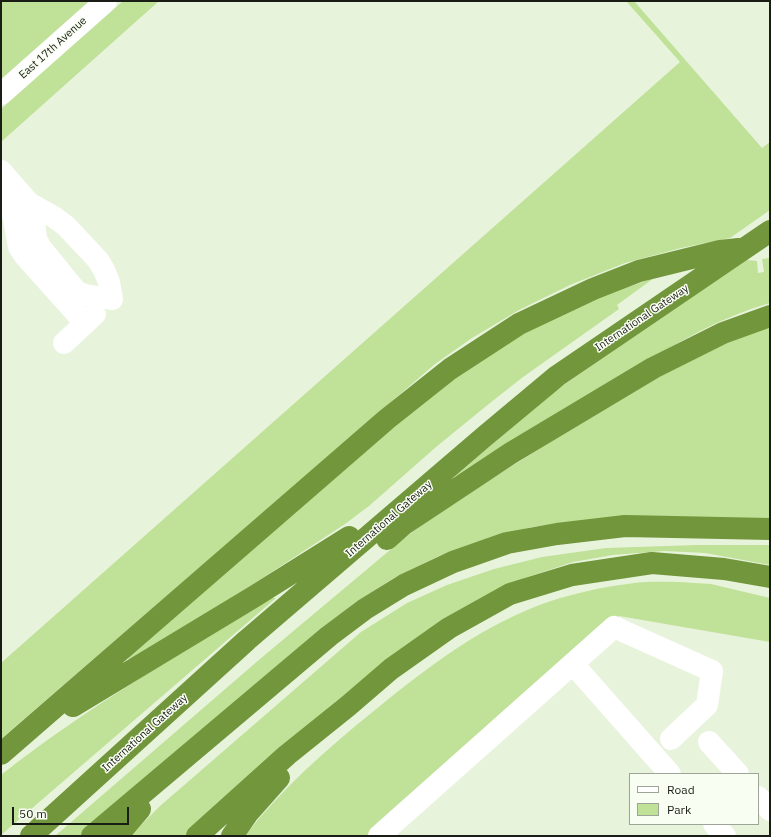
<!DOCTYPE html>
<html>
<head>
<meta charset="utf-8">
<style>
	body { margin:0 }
	#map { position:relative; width:771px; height:837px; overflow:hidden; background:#e8f3dc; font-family:"IBM Plex Sans",sans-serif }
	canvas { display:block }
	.frame { position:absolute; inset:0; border:2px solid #1a1d15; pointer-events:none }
	.legend { position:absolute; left:629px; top:773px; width:130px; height:52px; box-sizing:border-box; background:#f8fef1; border:1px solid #9fa499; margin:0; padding:5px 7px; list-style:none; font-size:12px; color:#1a1d15 }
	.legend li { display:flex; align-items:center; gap:8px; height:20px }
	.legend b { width:20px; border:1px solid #9fa499 }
	.scale { position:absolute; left:12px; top:807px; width:117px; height:18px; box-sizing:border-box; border:2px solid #1a1d15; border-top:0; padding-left:5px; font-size:12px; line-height:14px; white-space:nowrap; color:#1a1d15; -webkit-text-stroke:3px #f8fef1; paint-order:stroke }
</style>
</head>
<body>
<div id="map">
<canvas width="771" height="837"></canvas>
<div class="frame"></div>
<ul class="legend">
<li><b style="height:5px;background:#fff"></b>Road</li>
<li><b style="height:11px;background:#c0e198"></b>Park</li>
</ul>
<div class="scale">50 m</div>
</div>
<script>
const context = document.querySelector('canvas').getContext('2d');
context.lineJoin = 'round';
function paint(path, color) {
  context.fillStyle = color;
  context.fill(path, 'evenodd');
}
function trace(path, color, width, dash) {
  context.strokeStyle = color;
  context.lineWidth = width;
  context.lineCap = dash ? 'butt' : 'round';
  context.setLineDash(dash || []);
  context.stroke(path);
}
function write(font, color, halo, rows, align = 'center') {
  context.font = font + ' "IBM Plex Sans",sans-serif';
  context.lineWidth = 3;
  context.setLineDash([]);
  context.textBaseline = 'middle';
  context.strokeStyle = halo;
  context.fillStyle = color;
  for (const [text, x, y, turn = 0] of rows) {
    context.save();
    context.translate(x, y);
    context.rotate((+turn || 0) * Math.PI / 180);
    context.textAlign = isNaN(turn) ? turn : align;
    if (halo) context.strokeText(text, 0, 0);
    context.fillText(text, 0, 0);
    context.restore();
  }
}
paint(new Path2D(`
	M1 1H90L1 81Z
	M123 1H159L1 142V109Z
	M626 1H634L762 148 770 142V210L730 238 681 248 625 263 570 285 519 310 472 338 435 364 1 739V663L680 62Z
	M770 258V303C713 319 662 352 613 382 561 413 510 444 459 475L455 476 551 394 632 337 747 260 757 261 758 273 764 272 762 259Z
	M654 278 617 305 619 309 523 377 490 403 436 447 369 506 345 524 255 583 130 661 127 656 444 382 505 343 594 299Z
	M770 324V520H591L532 527 487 539 439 556 394 578 356 602 318 631 81 836H55L260 659 402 540 445 508 571 429 684 362 726 341Z
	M697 545H770V565L705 553 664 551 613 555 573 562 525 578 190 836H130L160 806 361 632 407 603 447 585 494 569 542 557 606 548Z
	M679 582 711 584 770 598V642L619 616 369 836H245C282 788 328 748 375 710 429 666 485 623 551 601 576 593 602 587 628 584 644 581 662 582 679 582Z
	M272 598H276L1 835V775C86 708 179 654 272 598Z`), '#c0e198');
trace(new Path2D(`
	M1 94 106 1
	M1 171 29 203 33 211 36 239 41 248 76 291C87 298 100 296 112 299
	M1 199 13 214 19 247 25 256 85 323
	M29 203 54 217 66 226 98 260 104 270 109 282 112 299
	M64 343 95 314
	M573 664 670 774
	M709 742 738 774
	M758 797 770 810
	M714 824 725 836
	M379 836 614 627 712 671 707 705 671 739`), '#fff', 22);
trace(new Path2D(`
	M387 539 404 524 511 453 653 368 723 333 770 316
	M73 706 255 596 349 537
	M1 754 387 419 450 369 519 324 593 289 639 271 720 251 739 249
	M31 836 247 640 485 436 557 376 770 231
	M92 836 329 636 365 609 404 585 453 562 507 543 557 534 625 526 770 529
	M117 836 140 809
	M197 836 287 755 348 706 391 669 449 628 510 594 572 575 652 563 724 569 770 577
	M232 836 248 813 279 778`), '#72963b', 22);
write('11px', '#1a1d15', '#f8fef1', [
	["East 17th Avenue",53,48,-42],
	["International Gateway",642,318,-34],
	["International Gateway",389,519,-41],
	["International Gateway",145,733,-42]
]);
</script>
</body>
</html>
